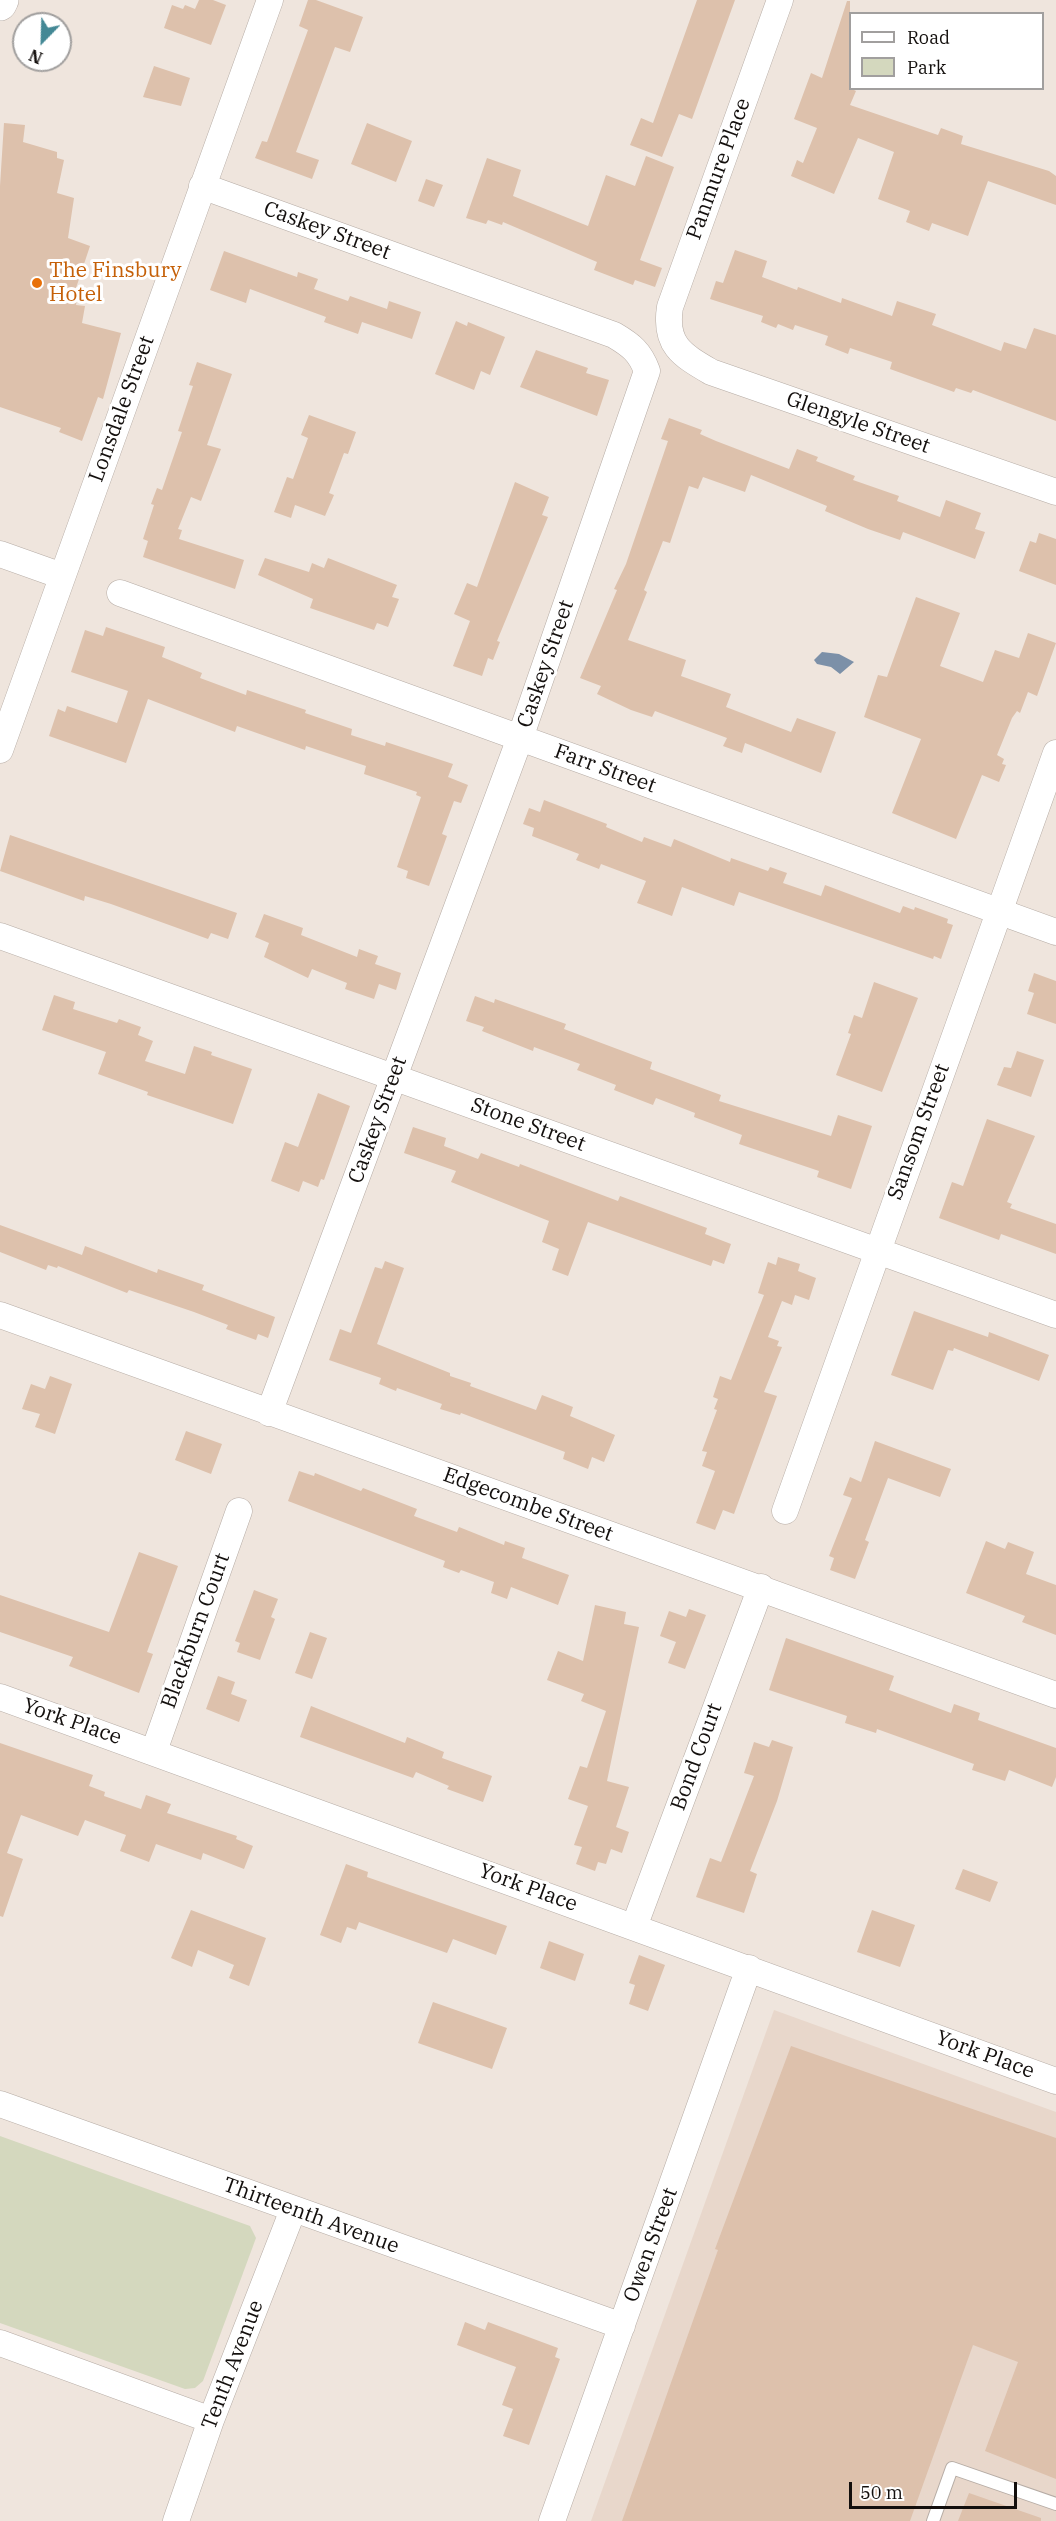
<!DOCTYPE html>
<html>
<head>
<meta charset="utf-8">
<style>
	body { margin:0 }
	#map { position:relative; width:1056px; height:2521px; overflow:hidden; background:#efe5dd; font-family:"IBM Plex Serif",serif }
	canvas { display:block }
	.legend { position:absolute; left:849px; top:12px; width:195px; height:78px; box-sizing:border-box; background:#fff; border:2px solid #a19f9e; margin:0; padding:8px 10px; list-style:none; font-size:18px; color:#130f0d }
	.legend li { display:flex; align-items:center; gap:12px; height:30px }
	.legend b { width:30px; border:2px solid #a19f9e }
	.north { position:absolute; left:12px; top:12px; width:60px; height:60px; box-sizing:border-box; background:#fff; border:2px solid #a19f9e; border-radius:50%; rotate:203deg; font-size:16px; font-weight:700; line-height:24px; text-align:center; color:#130f0d }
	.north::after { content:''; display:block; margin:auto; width:21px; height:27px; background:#438895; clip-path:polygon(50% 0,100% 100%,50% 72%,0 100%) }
	.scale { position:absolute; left:849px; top:2482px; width:168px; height:27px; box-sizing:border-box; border:3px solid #130f0d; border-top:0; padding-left:8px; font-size:18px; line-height:21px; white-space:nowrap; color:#130f0d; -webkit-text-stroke:4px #fff; paint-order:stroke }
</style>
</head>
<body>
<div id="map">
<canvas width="1056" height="2521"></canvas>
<ul class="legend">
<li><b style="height:8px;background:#fff"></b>Road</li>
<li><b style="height:16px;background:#d4d8be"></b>Park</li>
</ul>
<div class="north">N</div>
<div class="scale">50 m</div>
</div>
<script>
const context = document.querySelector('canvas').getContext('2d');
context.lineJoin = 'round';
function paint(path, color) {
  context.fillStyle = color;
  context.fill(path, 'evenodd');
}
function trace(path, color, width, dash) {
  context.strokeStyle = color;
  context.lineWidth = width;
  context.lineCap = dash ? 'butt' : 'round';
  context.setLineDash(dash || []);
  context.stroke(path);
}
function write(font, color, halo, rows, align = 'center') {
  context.font = font + ' "IBM Plex Serif",serif';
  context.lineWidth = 6;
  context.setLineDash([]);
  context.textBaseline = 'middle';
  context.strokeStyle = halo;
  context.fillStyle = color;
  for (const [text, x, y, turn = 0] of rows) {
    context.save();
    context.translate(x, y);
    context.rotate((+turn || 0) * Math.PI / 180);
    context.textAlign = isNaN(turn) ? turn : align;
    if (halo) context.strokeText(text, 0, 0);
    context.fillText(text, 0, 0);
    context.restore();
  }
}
paint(new Path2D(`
	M774 2010 1056 2112V2521H591Z`), '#e8d7cb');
paint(new Path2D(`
	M0 2136 250 2226 256 2238 203 2381 195 2388 185 2389 0 2323Z`), '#d4d8be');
paint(new Path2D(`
	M822 652 839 654 854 662 840 674 831 667 817 664 814 660Z`), '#7c90a8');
paint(new Path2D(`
	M199 0H213L226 5 211 45 164 28 172 5 183 9 185 5 195 9Z
	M308 0H316L363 17 350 52 335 47 296 152 319 160 312 179 255 158 262 141 267 142 308 30 299 26Z
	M697 0H735L692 119 679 114 662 157 630 145 641 118 653 123Z
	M847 1H850V88L856 91 850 105 938 135 941 128 963 136 961 144 1049 171 1056 176V205L988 181 968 236 932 223 929 231 906 222 910 211 878 199 894 152 858 138 834 194 791 176 797 160 803 163 817 128 794 119 811 73 822 78Z
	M154 66 190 78 181 106 143 97Z
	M4 123 25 125 23 142 57 152V158L64 160 57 193 74 198 68 238 90 246 76 288 79 289 76 305 85 306 82 323 121 333 103 399 98 397 82 441 59 432 61 428 0 407V186Z
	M367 123 412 141 396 182 351 164Z
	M646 156 674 167 640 260 662 268 655 287 635 280 633 285 594 270 597 262 503 222 502 225 488 220 486 224 466 218 487 158 521 170 513 196 588 226 606 175 635 186Z
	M426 179 443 185 434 207 418 201Z
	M735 250 767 261 762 277 797 290 798 287 841 303 842 298 892 316 897 301 936 314 932 325 1001 351 1004 342 1026 349 1034 328 1056 335V421L973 390 971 393 956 388 954 392 890 369 892 362 850 348 848 354 825 345 828 336 795 325 793 330 778 324 776 328 761 322 763 316 710 299 716 281 723 283Z
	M224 251 297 277 298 272 318 279 314 289 348 301 350 296 387 309 389 301 421 312 412 339 362 322 358 334 324 322 326 317 250 289 246 303 210 290Z
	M456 321 467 326 468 322 505 337 490 375 481 371 474 390 435 374Z
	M536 350 588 368 586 373 609 380 597 416 520 387Z
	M197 362 232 374 207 445 221 449 201 501 191 497 178 529 182 530 179 539 244 560 235 589 143 557 148 541 143 539 154 505 151 504 157 488 162 490 182 432 178 431 193 386 189 385Z
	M309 415 356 432 348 454 344 453 329 493 334 495 325 516 295 505 291 518 274 512 287 477 293 479 308 438 301 435Z
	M669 418 702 430 700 434 716 441 789 469 797 449 818 457 816 461 855 476 853 480 899 496 897 501 940 517 946 500 981 513 975 529 985 532 975 559 903 532 900 540 868 529 825 511 827 506 751 475 745 492 703 477 698 489 689 486 670 543 663 541 644 590 647 592 628 640 686 660 681 676 731 694 726 707 791 732 797 718 836 732 821 773 745 743 742 753 723 746 727 738 655 711 652 717 631 710 597 694 601 686 580 678 617 590 614 589 626 564 668 441 661 439Z
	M515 482 549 497 542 515 548 517 497 641 500 642 493 660 488 658 482 676 453 666 470 621 454 614 467 583 477 587Z
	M1039 533 1056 539V585L1019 571 1030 541 1036 543Z
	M265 558 309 572 312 563 324 568 328 558 397 585 392 597 399 599 388 627 377 623 374 630 310 608 313 599 258 575Z
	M916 597 960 613 940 666 983 682 995 650 1019 658 1028 633 1056 643 1037 696 1028 692 1020 713 1017 711 1012 718 997 755 1004 759 1002 764 1006 765 999 782 982 775 956 839 892 813 921 739 864 717 878 675 887 677Z
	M106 627 165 647 162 657 202 673 200 678 246 695 247 690 306 710 305 713 352 729 351 735 385 746 386 742 453 764 448 777 468 785 461 803 454 801 442 834 447 836 429 886 406 878 408 871 397 867 421 797 416 795 417 792 364 774 366 766 306 746 305 750 237 726 235 732 148 699 126 763 49 736 58 709 65 712 67 706 117 723 128 691 71 672 85 630 103 636Z
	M544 800 607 824 606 827 642 842 644 837 671 847 674 839 730 862 731 858 768 871 770 867 787 873 783 883 821 896 825 885 900 913 903 906 914 910 915 907 948 919 947 923 953 925 941 959 934 956 933 959 739 892 734 906 682 887 672 916 637 903 646 881 601 864 599 869 576 860 579 854 532 836 534 828 523 824 529 808 540 812Z
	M10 835 237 913 228 939 211 933 208 939 111 904 85 896 84 901 0 871Z
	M264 914 303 928 301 935 357 957 359 949 378 956 375 964 401 973 396 990 379 984 374 999 345 989 347 983 312 969 308 978 264 957 269 943 255 937Z
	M1034 973 1056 981V1024L1027 1014 1034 993 1028 991Z
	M874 982 918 998 882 1092 836 1075 851 1034 848 1033 854 1015 862 1018Z
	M54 995 75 1002 73 1009 117 1023 119 1019 141 1027 138 1035 153 1041 145 1061 185 1074 194 1046 212 1052 211 1055 252 1069 233 1124 147 1095 148 1092 98 1074 106 1052 42 1030Z
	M475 996 494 1003 495 999 566 1024 564 1029 652 1062 650 1069 721 1095 719 1101 831 1136 838 1115 872 1126 851 1189 817 1177 819 1171 739 1144 742 1135 694 1117 695 1113 656 1098 653 1105 614 1090 616 1085 577 1070 580 1064 534 1047 533 1051 482 1031 484 1027 466 1021Z
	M1017 1051 1044 1060 1031 1097 997 1085 1004 1067 1011 1068Z
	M318 1093 350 1106 324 1180 321 1179 318 1187 303 1181 299 1192 271 1181 285 1142 298 1147Z
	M987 1119 1035 1136 1007 1202 1012 1204 1010 1208 1056 1224V1254L1001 1234 999 1240 939 1218 952 1182 963 1186Z
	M413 1127 446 1138 444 1146 478 1159 481 1153 519 1167 520 1164 618 1201 620 1196 707 1228 705 1234 731 1244 724 1264 713 1260 711 1266 588 1222 568 1276 552 1270 559 1249 542 1242 549 1221 451 1182 456 1171 404 1153Z
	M0 1225 82 1255 85 1246 157 1273 158 1269 204 1285 202 1290 275 1317 268 1338 258 1334 256 1340 226 1329 228 1325 194 1312 129 1290 127 1293 58 1266 57 1268 48 1265 46 1270 0 1252Z
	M778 1257 800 1264 798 1271 816 1278 809 1300 795 1295 792 1305 782 1301 768 1337 779 1341 777 1346 782 1347 764 1392 777 1396 734 1514 723 1510 715 1530 696 1523 715 1471 702 1466 707 1452 702 1451 717 1410 714 1409 718 1399 713 1397 720 1376 731 1380 764 1295 758 1293 768 1262 776 1265Z
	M385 1261 404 1268 377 1344 450 1373V1376L471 1383 470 1386 536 1410 542 1395 573 1407 570 1416 615 1435 604 1462 592 1457 588 1469 563 1459 565 1452 461 1413 460 1415 440 1409 442 1404 397 1388 396 1391 379 1384 381 1378 329 1360 340 1329 351 1333 375 1267 382 1269Z
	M914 1311 988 1337 989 1332 1049 1355 1039 1381 954 1348 953 1351 948 1350 933 1390 891 1375Z
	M50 1376 72 1384 55 1434 35 1427 40 1414 22 1409 31 1384 45 1389Z
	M186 1431 222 1444 211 1474 175 1460Z
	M875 1441 951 1469 940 1497 888 1478 865 1540 869 1542 855 1579 830 1570 834 1558 829 1556 852 1498 843 1495 850 1477 861 1482Z
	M299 1471 314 1476 315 1473 361 1491 363 1488 417 1509 414 1516 457 1532 459 1527 504 1545 505 1541 525 1548 522 1558 569 1575 558 1605 511 1587 507 1599 491 1593 494 1582 461 1570 459 1573 443 1567 445 1561 288 1501Z
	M986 1541 1005 1549 1008 1542 1034 1552 1026 1574 1056 1585V1635L1022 1622 1025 1616 966 1593Z
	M139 1552 178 1566 147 1652 153 1654 139 1693 69 1666 73 1657 0 1632V1595L109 1632Z
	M254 1590 278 1599 271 1617 275 1619 260 1660 237 1652 240 1643 235 1641Z
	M595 1605 626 1612 624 1624 639 1627 607 1781 629 1787 616 1827 629 1832 622 1853 611 1849 606 1864 598 1862 595 1871 576 1864 582 1847 574 1845 588 1806 568 1799 580 1766 587 1768 606 1711 581 1701 584 1694 547 1680 558 1651 583 1661Z
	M689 1609 706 1615 685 1669 668 1663 676 1642 660 1636 669 1611 686 1617Z
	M310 1632 327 1638 312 1679 295 1673Z
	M786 1638 894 1676 889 1690 951 1713 954 1704 980 1713 978 1720 1056 1748V1777L1052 1787 1009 1770 1005 1781 972 1770 974 1764 877 1729 876 1733 845 1723 847 1716 769 1690Z
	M218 1676 235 1682 231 1694 247 1700 239 1722 206 1709Z
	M311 1706 405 1743 407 1737 444 1752 442 1758 492 1776 483 1802 447 1789 449 1786 416 1772 413 1778 300 1737Z
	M772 1740 793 1747 777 1801 750 1871 757 1874 744 1913 696 1897 710 1858 721 1862 754 1776 744 1773 754 1742 769 1747Z
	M0 1743 93 1775 89 1786 105 1792 104 1796 141 1809 146 1795 171 1804 167 1813 237 1836 236 1839 253 1846 244 1869 203 1853 201 1860 156 1844 149 1862 120 1851 126 1835 85 1820 78 1836 21 1815 7 1853 23 1859 3 1917 0 1916Z
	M346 1864 368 1872 367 1877 507 1926 496 1955 453 1939 447 1953 359 1922 356 1930 347 1927 341 1943 320 1935Z
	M963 1869 998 1882 990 1902 955 1889Z
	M191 1910 266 1938 249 1986 229 1978 234 1965 198 1950 192 1967 171 1958Z
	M872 1910 915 1925 900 1967 857 1952Z
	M549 1941 584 1954 575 1981 540 1968Z
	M639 1955 665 1965 648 2011 629 2004 635 1985 629 1983Z
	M433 2002 507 2028 492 2069 418 2043Z
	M791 2046 1056 2138V2479L985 2451 1018 2362 973 2345 910 2521H622L718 2250 715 2249Z
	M465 2322 485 2330 488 2322 558 2348 555 2357 560 2359 529 2445 503 2436 513 2409 502 2405 516 2367 457 2345Z
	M969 2493 1041 2518V2521H958Z`), '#ddc1ac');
const lane = new Path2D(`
	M933 2521 952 2468 1056 2504`);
const street = new Path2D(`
	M780 0 670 307C664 345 682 355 711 372L1056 492
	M202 186 614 335C631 345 640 352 647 371L520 738 269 1413
	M0 554 62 576
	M120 593 1056 932
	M0 750 270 0
	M0 936 1056 1315
	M0 1315 1056 1695
	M785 1511 1056 753
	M0 1697 1056 2081
	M154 1751 239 1511
	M634 1927 761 1587
	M0 2104 622 2326
	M0 2343 211 2420
	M176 2521 211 2420 293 2210
	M552 2521 749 1968`);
const secondary = new Path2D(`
	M0 4 2 0`);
trace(lane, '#b6aca5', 14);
trace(street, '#b6aca5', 27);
trace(secondary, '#b6aca5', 34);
trace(lane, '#fff', 12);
trace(street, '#fff', 26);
trace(secondary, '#fff', 33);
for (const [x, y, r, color] of [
	[37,283,6,"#e8710a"]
]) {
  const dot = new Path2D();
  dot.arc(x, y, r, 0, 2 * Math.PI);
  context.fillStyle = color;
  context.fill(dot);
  trace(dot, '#fff', 2);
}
write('21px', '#130f0d', '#fff', [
	["Panmure Place",719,169,-70],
	["Caskey Street",327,231,20],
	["Lonsdale Street",122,409,-70],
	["Glengyle Street",858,423,19],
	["Caskey Street",546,664,-71],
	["Farr Street",605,769,20],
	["Caskey Street",378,1120,-70],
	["Stone Street",528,1125,20],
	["Sansom Street",919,1132,-70],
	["Edgecombe Street",528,1505,20],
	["Blackburn Court",196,1631,-70],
	["York Place",72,1722,19],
	["Bond Court",697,1757,-70],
	["York Place",528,1888,20],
	["York Place",985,2055,20],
	["Thirteenth Avenue",311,2216,20],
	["Owen Street",651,2245,-70],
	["Tenth Avenue",233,2365,-69]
]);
write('21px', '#c56008', '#fff', [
	["The Finsbury",49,271],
	["Hotel",49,295]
], 'left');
</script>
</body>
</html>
